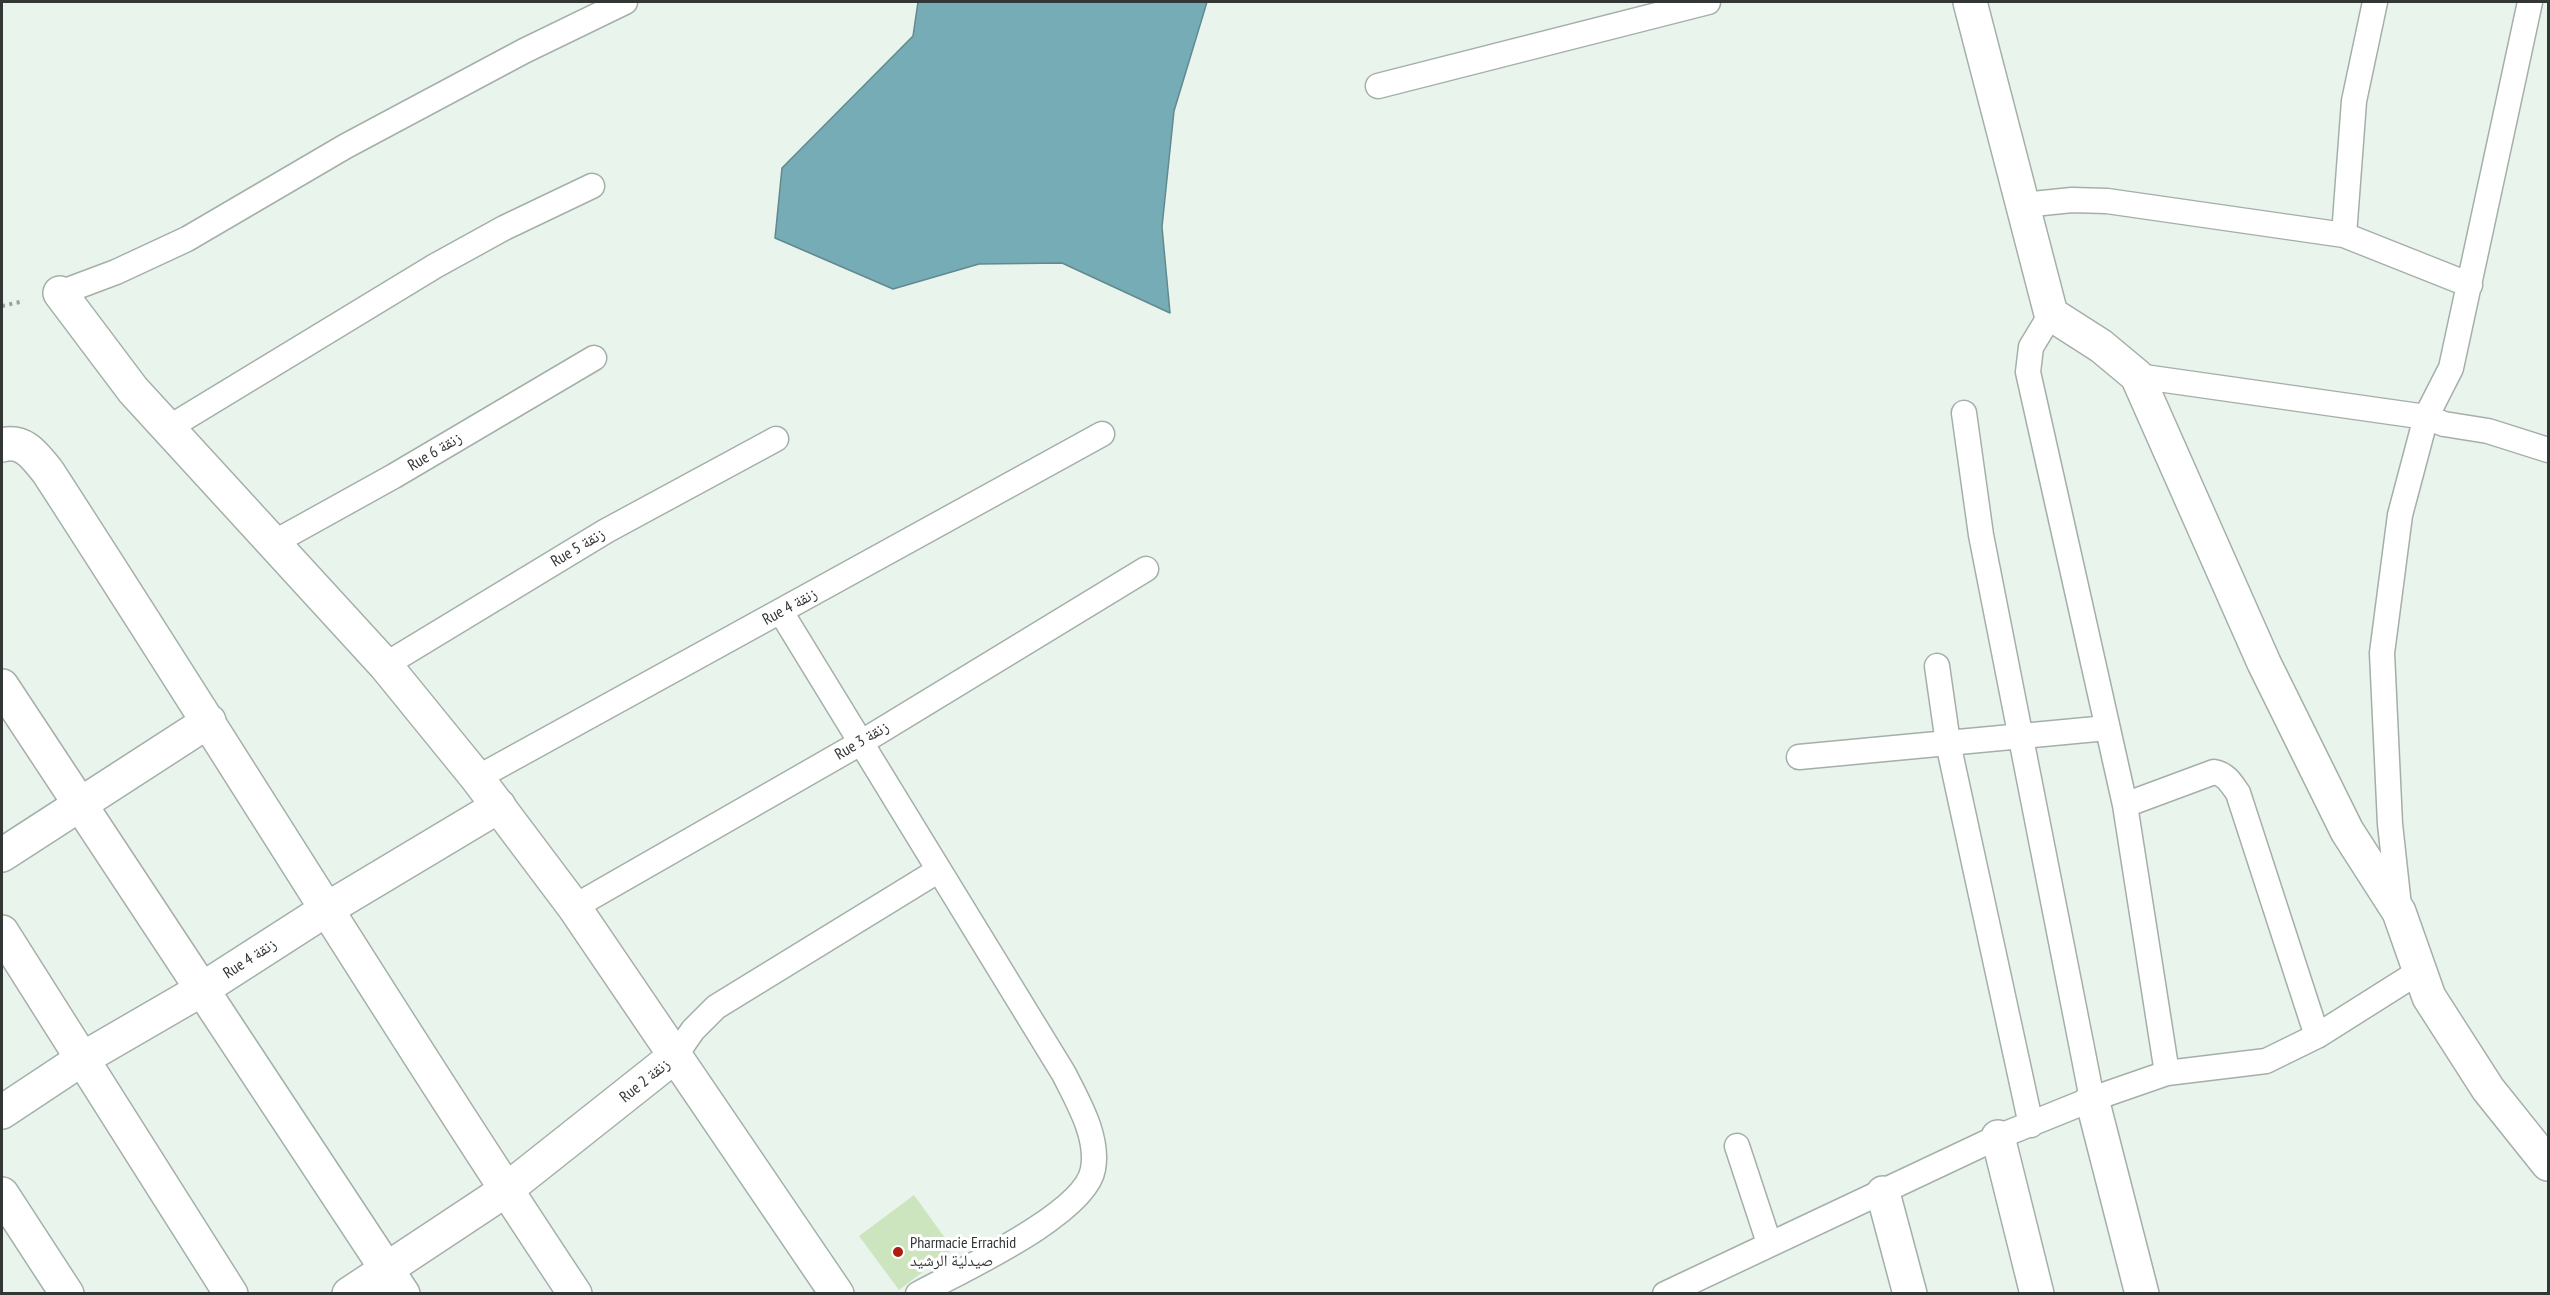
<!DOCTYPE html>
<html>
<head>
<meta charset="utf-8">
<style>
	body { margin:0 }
	#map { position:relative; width:2550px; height:1295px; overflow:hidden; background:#e9f4ed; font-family:"PT Sans Narrow",sans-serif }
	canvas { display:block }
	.frame { position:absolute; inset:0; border:3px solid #323634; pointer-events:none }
</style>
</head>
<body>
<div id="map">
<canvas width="2550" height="1295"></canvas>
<div class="frame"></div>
</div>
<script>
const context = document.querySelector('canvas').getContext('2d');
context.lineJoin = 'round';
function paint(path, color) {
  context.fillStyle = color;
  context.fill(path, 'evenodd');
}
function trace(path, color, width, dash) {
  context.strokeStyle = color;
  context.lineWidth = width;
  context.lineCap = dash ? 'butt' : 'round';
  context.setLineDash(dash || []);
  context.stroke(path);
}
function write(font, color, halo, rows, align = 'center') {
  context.font = font + ' "PT Sans Narrow","Noto Naskh Arabic",sans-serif';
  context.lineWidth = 6;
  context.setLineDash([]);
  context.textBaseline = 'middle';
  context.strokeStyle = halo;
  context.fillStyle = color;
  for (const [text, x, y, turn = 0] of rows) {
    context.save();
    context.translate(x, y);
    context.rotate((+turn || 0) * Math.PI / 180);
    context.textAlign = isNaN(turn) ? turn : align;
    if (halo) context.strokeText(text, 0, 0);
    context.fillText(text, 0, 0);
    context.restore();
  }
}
const water = new Path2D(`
	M918 2H1207L1174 111 1162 227 1170 313 1062 263 979 264 893 289 775 238 782 168 913 36Z`);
paint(water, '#76acb6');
trace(water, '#62898f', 1.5);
paint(new Path2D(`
	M914 1195 953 1249 899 1290 859 1236Z`), '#cde5bf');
const service = new Path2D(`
	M1378 86 1708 2
	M2023 205 2072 200 2107 201 2344 235 2470 285
	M2344 235 2354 101 2375 2
	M60 293 116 272 187 239 346 146 524 51 625 2
	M2051 314 2031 347 2028 372 2125 805 2167 1073
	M2137 376 2426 417 2444 424 2488 431 2548 450
	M1964 413 1981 535 2092 1099
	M170 427 435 266 504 228 592 186
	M275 542 394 476 594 358
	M781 612 1064 1074C1078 1102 1099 1137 1093 1169 1086 1214 958 1272 918 1294
	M385 665 606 531 776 439
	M1937 666 1948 743 2031 1125
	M1799 757 2107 728
	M477 778 1102 434
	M2125 805 2214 772C2226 774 2231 783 2238 793L2317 1036
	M2399 906 2390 824 2382 653 2400 515 2426 417 2451 368 2530 2
	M574 907 862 742 1146 569
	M675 1056 693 1030 716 1007 939 870
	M1737 1146 1769 1243
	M1665 1294 1998 1137 2092 1099 2167 1073 2266 1061 2317 1036 2420 971`);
const pedestrian = new Path2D(`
	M2 1112 82 1059 201 990 327 909 499 806
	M349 1294 506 1190 675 1056`);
const minor = new Path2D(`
	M1970 2 2051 314 2101 346 2137 376 2264 663 2347 831 2399 912 2429 997 2488 1089 2548 1164
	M60 293 133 390 385 665 477 778 574 907 837 1294
	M2 445C24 439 35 456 48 472 225 745 395 1023 575 1294
	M2 686 403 1294
	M2 855 209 721
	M2 932 231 1294
	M2092 1099 2142 1294
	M1998 1137 2037 1294
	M1883 1193 1910 1294
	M2 1194 67 1294`);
trace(service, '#a5afa9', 27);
trace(pedestrian, '#a5afa9', 36);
trace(minor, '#a5afa9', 36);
trace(new Path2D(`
	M2 306 24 301`), '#98a09b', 4, [3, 4.5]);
trace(service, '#fff', 24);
trace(pedestrian, '#fff', 33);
trace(minor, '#fff', 33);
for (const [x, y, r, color] of [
	[898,1252,6,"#ad1d10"]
]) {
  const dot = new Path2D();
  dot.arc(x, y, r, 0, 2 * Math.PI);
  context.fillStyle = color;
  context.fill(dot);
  trace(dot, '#fff', 2);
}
write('16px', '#323634', '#fff', [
	["Rue 6 زنقة",435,452,-31],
	["Rue 5 زنقة",578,548,-31],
	["Rue 4 زنقة",790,607,-29],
	["Rue 3 زنقة",862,741,-31],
	["Rue 4 زنقة",250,959,-33],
	["Rue 2 زنقة",645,1081,-39]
]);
write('16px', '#323634', '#fff', [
	["Pharmacie Errachid",910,1243],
	["صيدلية الرشيد",910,1261]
], 'left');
</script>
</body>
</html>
